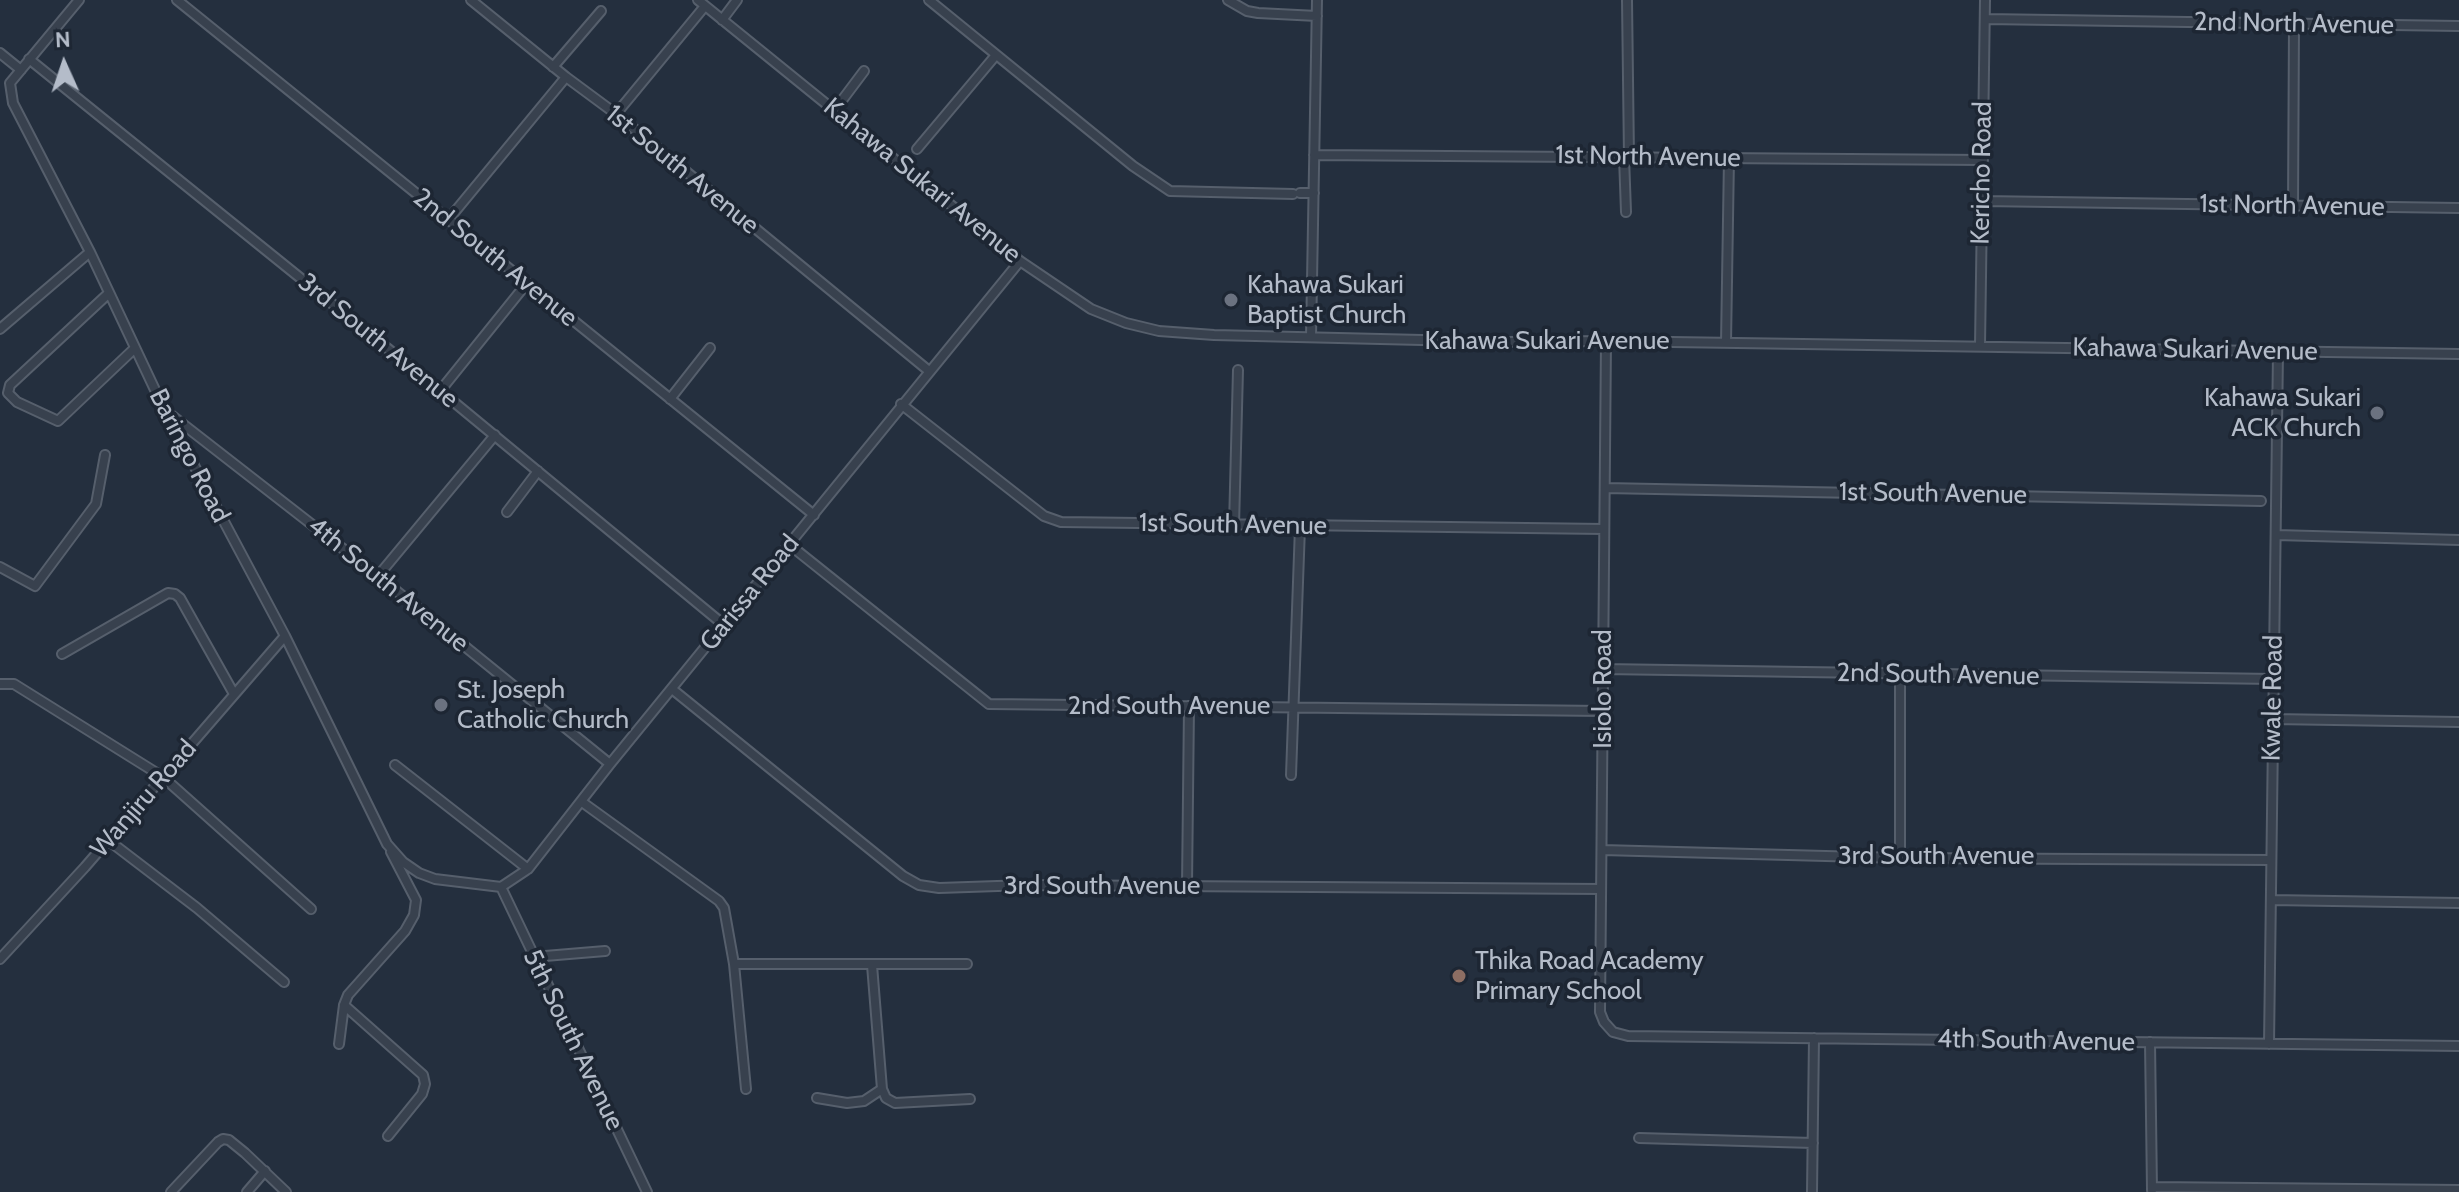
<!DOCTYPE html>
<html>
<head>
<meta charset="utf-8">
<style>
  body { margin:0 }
  #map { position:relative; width:2459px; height:1192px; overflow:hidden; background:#242f3e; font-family:Cabin,sans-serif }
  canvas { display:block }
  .north { position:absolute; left:24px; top:24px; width:80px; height:80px; -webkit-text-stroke:6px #1d2633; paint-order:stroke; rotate:357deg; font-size:22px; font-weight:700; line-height:32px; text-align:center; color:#b4bcc9 }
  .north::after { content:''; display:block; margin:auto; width:28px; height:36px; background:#b4bcc9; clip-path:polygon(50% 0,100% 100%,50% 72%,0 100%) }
</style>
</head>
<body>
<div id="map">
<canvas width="2459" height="1192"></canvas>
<div class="north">N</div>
</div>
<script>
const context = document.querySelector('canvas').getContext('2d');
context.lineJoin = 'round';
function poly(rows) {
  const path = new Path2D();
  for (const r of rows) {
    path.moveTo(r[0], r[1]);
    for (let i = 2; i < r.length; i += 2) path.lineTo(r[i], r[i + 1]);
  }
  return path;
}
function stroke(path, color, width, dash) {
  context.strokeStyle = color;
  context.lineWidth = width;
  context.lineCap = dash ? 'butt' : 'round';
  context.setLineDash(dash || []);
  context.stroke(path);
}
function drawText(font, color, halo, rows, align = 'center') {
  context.font = font + ' Cabin,sans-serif';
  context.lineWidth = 7;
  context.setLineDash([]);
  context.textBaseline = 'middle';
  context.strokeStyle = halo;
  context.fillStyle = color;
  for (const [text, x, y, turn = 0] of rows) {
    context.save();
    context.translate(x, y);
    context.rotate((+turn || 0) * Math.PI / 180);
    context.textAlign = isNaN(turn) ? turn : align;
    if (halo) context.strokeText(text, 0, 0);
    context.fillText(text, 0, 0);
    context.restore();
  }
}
const street = poly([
  [79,0,10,83,13,103,90,252,164,409,285,636,387,844,403,862,419,873,435,879,501,887,528,869,610,764,1020,261],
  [177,0,814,515],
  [471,0,566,77,616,114,929,371],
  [698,0,1020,261,1091,309,1126,323,1159,331,1214,335,1505,342,1606,341,2459,354],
  [929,0,1133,166,1170,191,1293,194],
  [1228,0,1247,11,1258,13,1317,16],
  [1627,0,1629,157],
  [1985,19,2459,26],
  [722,20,737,0],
  [0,53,21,70],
  [29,59,449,398,724,625],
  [553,67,601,11],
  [834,111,864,71],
  [616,114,705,6],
  [917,149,996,55],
  [1314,155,1983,160],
  [1624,157,1626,212],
  [1300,193,1314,193],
  [1982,201,2459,208],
  [2293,206,2294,24],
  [448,220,566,77],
  [109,293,10,385,8,393,17,402,58,421,135,348],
  [0,329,90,252],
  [1311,337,1317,0],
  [1606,341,1600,1012,1604,1022,1613,1032,1628,1036,2459,1046],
  [1726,343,1729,158],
  [1980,346,1985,0],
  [440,391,527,283],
  [670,399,710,348],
  [901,404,1044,516,1061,522,1604,529],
  [166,411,378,576,610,764],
  [1605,488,2261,501],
  [507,512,538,471],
  [1234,526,1238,370],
  [2276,535,2459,540],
  [790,545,989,704,1603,711],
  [0,567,35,586,96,504,105,455],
  [378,576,495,435],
  [62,654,168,593,175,594,180,598,234,694],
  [1603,669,2274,679],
  [0,684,14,684,163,777,311,909],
  [672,689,903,876,919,885,939,888,1027,885,1601,889],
  [2273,719,2459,722],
  [395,765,528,869],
  [1291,775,1300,527],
  [582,802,719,901,724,908,734,964,746,1089],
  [108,840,197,908,284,982],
  [1602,850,1900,858,2271,860],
  [1900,858,1900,675],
  [1187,886,1189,706],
  [501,887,647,1192],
  [2271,900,2459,903],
  [533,957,605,951],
  [0,959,85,867,285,636],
  [734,964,967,964],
  [872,965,882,1089,886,1098,895,1103,970,1099],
  [344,1005,423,1075,425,1084,422,1094,388,1136],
  [2150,1042,2152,1190],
  [339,1044,344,1005,348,995,405,931,414,915,416,900,391,852],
  [2269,1044,2278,352],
  [817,1098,847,1103,864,1101,882,1089],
  [1639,1138,1813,1143],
  [2152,1187,2459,1190],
  [171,1192,218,1142,223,1139,229,1140,245,1153,286,1192],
  [247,1192,265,1171],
  [1812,1192,1814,1038]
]);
const markers = [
  [1231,300,8,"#6b7280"],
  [2377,413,8,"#6b7280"],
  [441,705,8,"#6b7280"],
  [1459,976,8,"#8d6e63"]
];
const streetNames = [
  ["2nd North Avenue",2294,24,1],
  ["1st North Avenue",1648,157,1],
  ["1st South Avenue",682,170,39],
  ["Kericho Road",1982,173,-89],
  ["Kahawa Sukari Avenue",922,181,39],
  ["1st North Avenue",2292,206,1],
  ["2nd South Avenue",495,258,39],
  ["3rd South Avenue",378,341,39],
  ["Kahawa Sukari Avenue",1547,341],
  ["Kahawa Sukari Avenue",2195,350,1],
  ["Baringo Road",189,456,63],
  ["1st South Avenue",1933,494,1],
  ["1st South Avenue",1233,525,1],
  ["4th South Avenue",388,585,39],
  ["Garissa Road",750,593,-51],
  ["2nd South Avenue",1938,675,1],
  ["Isiolo Road",1603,689,-90],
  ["Kwale Road",2273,698,-89],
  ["2nd South Avenue",1169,706],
  ["Wanjiru Road",144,799,-49],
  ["3rd South Avenue",1936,856],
  ["3rd South Avenue",1102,886],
  ["5th South Avenue",573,1040,64],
  ["4th South Avenue",2036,1041,1]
];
const poiNames = [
  ["Kahawa Sukari",1247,285],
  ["Baptist Church",1247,315],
  ["Kahawa Sukari",2361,398,"right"],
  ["ACK Church",2361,428,"right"],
  ["St. Joseph",457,690],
  ["Catholic Church",457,720],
  ["Thika Road Academy",1475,961],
  ["Primary School",1475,991]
];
stroke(street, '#565f6c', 12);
stroke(street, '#38414e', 8);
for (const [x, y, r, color] of markers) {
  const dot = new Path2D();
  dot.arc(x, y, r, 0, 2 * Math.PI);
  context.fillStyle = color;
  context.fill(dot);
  stroke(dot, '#1d2633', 3);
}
drawText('26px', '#b4bcc9', '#1d2633', streetNames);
drawText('26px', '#b4bcc9', '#1d2633', poiNames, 'left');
</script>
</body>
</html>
